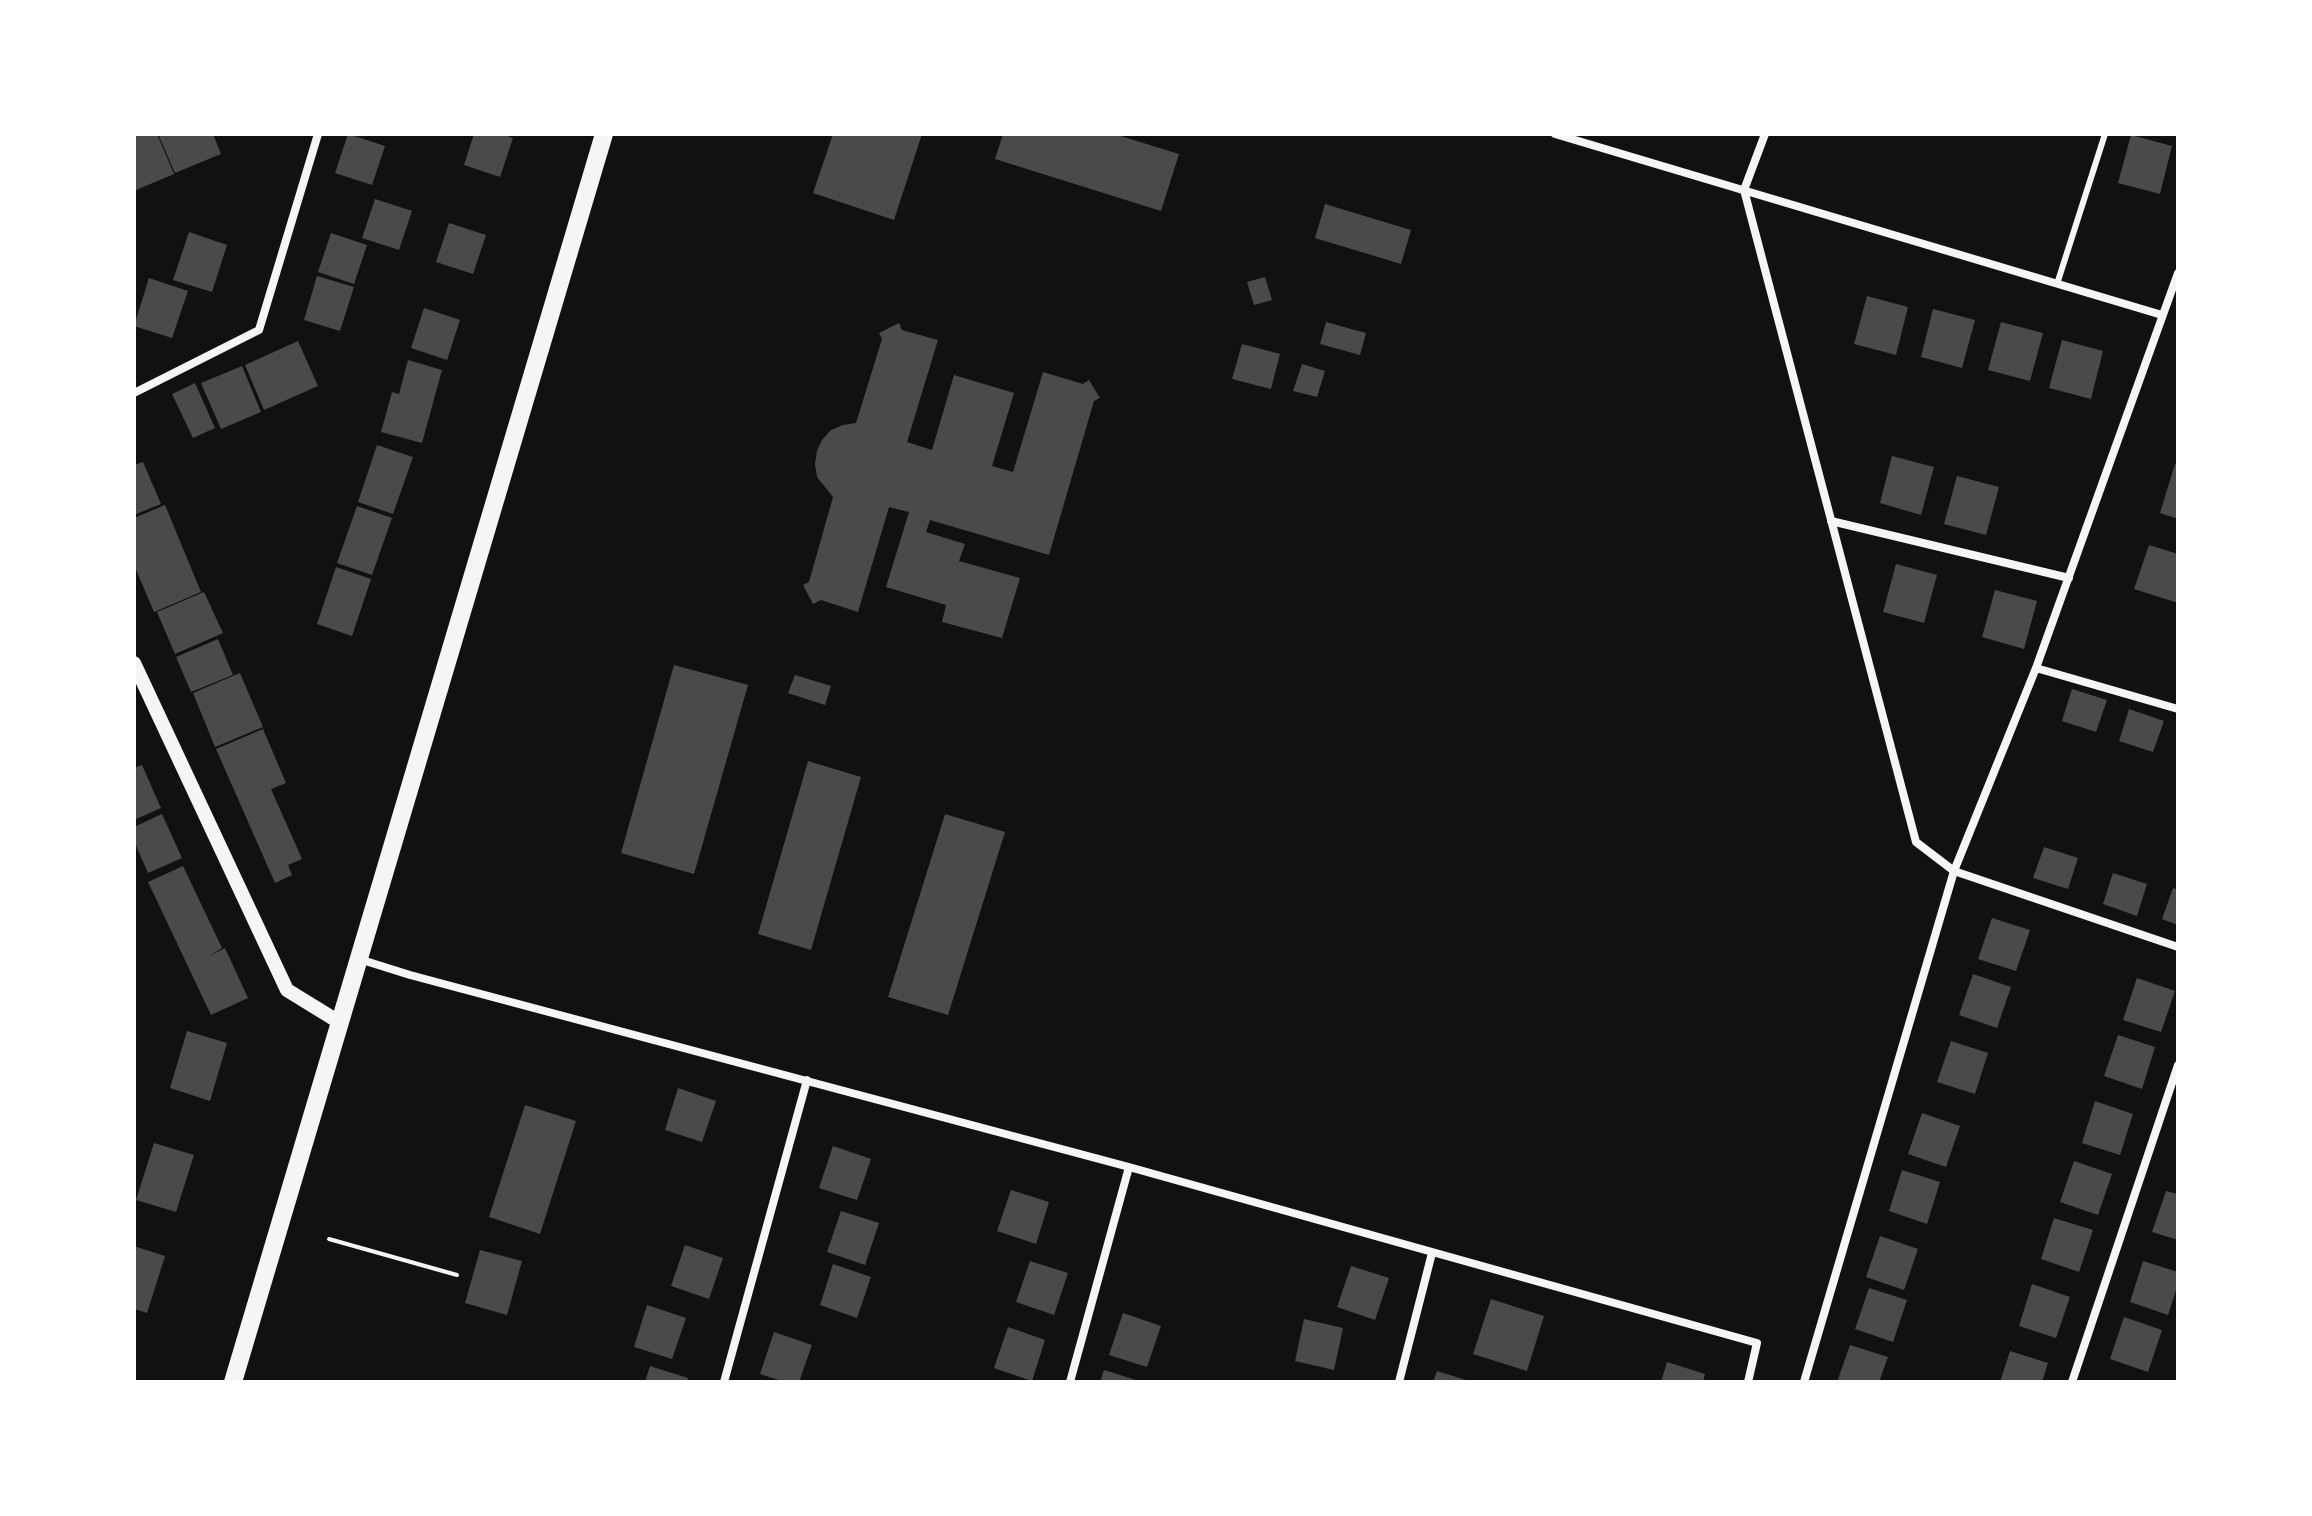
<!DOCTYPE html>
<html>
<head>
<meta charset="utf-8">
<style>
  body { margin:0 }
  #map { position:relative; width:2312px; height:1516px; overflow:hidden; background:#111; font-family:Cabin,sans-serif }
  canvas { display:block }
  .frame { position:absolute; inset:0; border:136px solid #fff; pointer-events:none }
</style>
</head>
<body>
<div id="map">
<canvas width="2312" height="1516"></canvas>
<div class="frame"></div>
</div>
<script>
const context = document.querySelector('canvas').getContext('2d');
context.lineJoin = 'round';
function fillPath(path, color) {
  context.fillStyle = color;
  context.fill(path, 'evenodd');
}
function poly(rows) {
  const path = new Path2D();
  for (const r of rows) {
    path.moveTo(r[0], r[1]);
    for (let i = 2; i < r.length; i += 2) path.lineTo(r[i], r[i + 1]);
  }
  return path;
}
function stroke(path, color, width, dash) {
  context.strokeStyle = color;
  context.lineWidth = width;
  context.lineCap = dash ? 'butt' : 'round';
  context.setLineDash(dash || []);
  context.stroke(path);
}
const building = poly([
  [139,134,157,134,174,174,134,191,134,136],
  [158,134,213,134,221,154,175,173],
  [348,134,385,146,372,185,335,173],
  [474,134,502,134,513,138,500,177,464,165],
  [833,134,922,134,894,220,813,193],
  [1003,134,1114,134,1179,154,1161,211,995,159],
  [2131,135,2172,146,2160,194,2118,183],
  [375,199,412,211,399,250,362,238],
  [1325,204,1411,230,1401,264,1315,238],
  [449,223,486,235,473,274,436,262],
  [189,232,227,245,212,292,173,280],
  [331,233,367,245,354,284,318,272],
  [317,276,354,287,340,331,304,320],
  [1265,277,1272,300,1254,305,1247,282],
  [149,278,188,291,172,338,134,326],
  [1867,296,1908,307,1896,355,1854,344],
  [424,308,460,320,447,360,411,348],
  [1933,309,1975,320,1962,368,1921,357],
  [1326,322,1366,333,1360,355,1320,344],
  [2001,322,2043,333,2030,381,1988,370],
  [899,323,902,330,938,340,907,442,932,450,954,375,1014,393,992,466,1013,472,1043,372,1083,384,1089,380,1100,398,1094,401,1049,555,930,520,926,532,965,544,959,561,1020,578,1002,638,942,622,946,605,886,587,909,512,889,507,858,612,821,600,813,604,803,585,809,582,833,497,817,477,815,464,817,451,822,440,831,430,843,425,856,423,882,339,879,333],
  [2062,340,2103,351,2091,399,2049,388],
  [298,341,318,386,264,410,245,365],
  [1242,344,1280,354,1271,389,1232,379],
  [408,360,442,370,422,443,381,432,392,392,399,394],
  [1302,364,1325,371,1317,397,1293,391],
  [242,366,261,412,221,429,201,383],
  [195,383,215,428,193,438,172,394],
  [377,445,413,457,393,514,358,502],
  [1892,456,1934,467,1921,515,1880,503],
  [143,462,161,504,134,515,134,465],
  [2175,464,2178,465,2178,519,2160,513],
  [1957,476,1999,487,1986,535,1944,524],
  [165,505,201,592,154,612,134,565,134,518],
  [357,506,392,518,372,575,337,563],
  [2149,545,2178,554,2178,603,2134,589],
  [1896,564,1937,575,1924,623,1883,612],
  [336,567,371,579,352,636,317,624],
  [1995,590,2037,601,2024,649,1982,637],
  [204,592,223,633,175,654,157,612],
  [218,639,233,675,191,692,176,657],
  [674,665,748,685,694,874,621,853],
  [240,673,263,727,215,747,193,693],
  [795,675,831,686,825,705,788,693],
  [2072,689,2107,700,2096,732,2062,721],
  [2129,709,2164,721,2153,752,2119,741],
  [263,729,286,783,271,789,302,859,288,865,292,875,275,883,216,749],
  [808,761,861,777,811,950,758,934],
  [142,765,161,808,134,820,134,768],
  [162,814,182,858,148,873,134,841,134,827],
  [945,814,1005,832,948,1015,888,997],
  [2044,847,2078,858,2068,889,2033,878],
  [183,866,222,948,209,956,225,948,248,998,211,1015,148,882],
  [2113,873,2147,884,2137,916,2103,904],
  [2173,888,2178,890,2178,925,2162,919],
  [1992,918,2030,930,2016,971,1978,959],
  [1973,974,2011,987,1997,1028,1959,1015],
  [2137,978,2175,991,2161,1032,2123,1020],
  [187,1031,227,1043,210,1101,170,1088],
  [2118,1035,2155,1047,2142,1089,2104,1076],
  [1951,1041,1988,1053,1975,1094,1937,1082],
  [678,1088,716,1101,702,1142,665,1130],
  [2095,1101,2133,1114,2120,1155,2082,1143],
  [525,1105,576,1121,540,1234,489,1217],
  [1922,1113,1960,1126,1946,1167,1908,1154],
  [154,1143,194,1155,176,1212,136,1200],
  [833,1146,871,1159,857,1200,819,1188],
  [2074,1161,2112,1174,2098,1215,2060,1202],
  [1902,1170,1940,1182,1927,1224,1889,1211],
  [1011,1190,1049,1202,1036,1244,997,1231],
  [2166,1191,2178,1194,2178,1240,2152,1232],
  [841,1211,879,1223,865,1265,827,1252],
  [2054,1218,2093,1230,2079,1272,2041,1259],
  [1880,1236,1918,1249,1904,1290,1866,1277],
  [685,1245,723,1258,709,1299,671,1286],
  [134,1246,165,1256,147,1313,134,1309],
  [480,1250,522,1261,507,1315,465,1303],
  [1030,1261,1068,1273,1054,1315,1016,1302],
  [2143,1261,2178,1272,2178,1284,2168,1315,2130,1302],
  [833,1264,871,1277,857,1318,820,1305],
  [1351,1266,1389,1278,1375,1320,1337,1307],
  [2032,1284,2070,1297,2056,1338,2019,1326],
  [1869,1288,1907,1300,1893,1342,1855,1329],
  [1491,1299,1544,1316,1527,1371,1473,1354],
  [647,1305,686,1318,672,1359,634,1347],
  [1123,1313,1161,1326,1147,1367,1109,1355],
  [2124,1317,2162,1330,2148,1372,2110,1359],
  [1304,1319,1343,1328,1334,1370,1295,1361],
  [1008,1327,1045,1340,1032,1381,994,1368],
  [774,1332,812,1345,799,1382,785,1382,760,1374],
  [1850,1345,1888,1357,1879,1382,1837,1382],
  [2010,1351,2048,1363,2042,1382,2000,1382],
  [1667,1362,1705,1374,1703,1382,1661,1382],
  [650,1366,688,1378,687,1382,645,1382],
  [1104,1370,1139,1381,1139,1382,1100,1382],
  [1437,1371,1469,1381,1469,1382,1433,1382]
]);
const path = poly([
  [329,1239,457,1275]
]);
const service = poly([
  [2057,284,2105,134]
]);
const minor = poly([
  [1555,134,2162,315],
  [1765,134,1744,190,1916,842,1954,871,2178,947],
  [134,393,259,330,318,134],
  [1831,521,2069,578],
  [2036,668,2178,709],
  [359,959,410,975,1129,1167,1757,1343,1748,1382],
  [724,1382,807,1080],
  [1070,1382,1129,1167],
  [1399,1382,1432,1253],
  [1804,1382,1954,871,2036,668,2178,273],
  [2072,1382,2178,1065]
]);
const tertiary = poly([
  [134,663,287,990,339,1022]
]);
const primary = poly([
  [233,1382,604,134]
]);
fillPath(building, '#4a4a4a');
stroke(path, '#f5f5f5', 4);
stroke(service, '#f5f5f5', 6);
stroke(minor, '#f5f5f5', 8);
stroke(tertiary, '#f5f5f5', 14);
stroke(primary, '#f5f5f5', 18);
</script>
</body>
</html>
